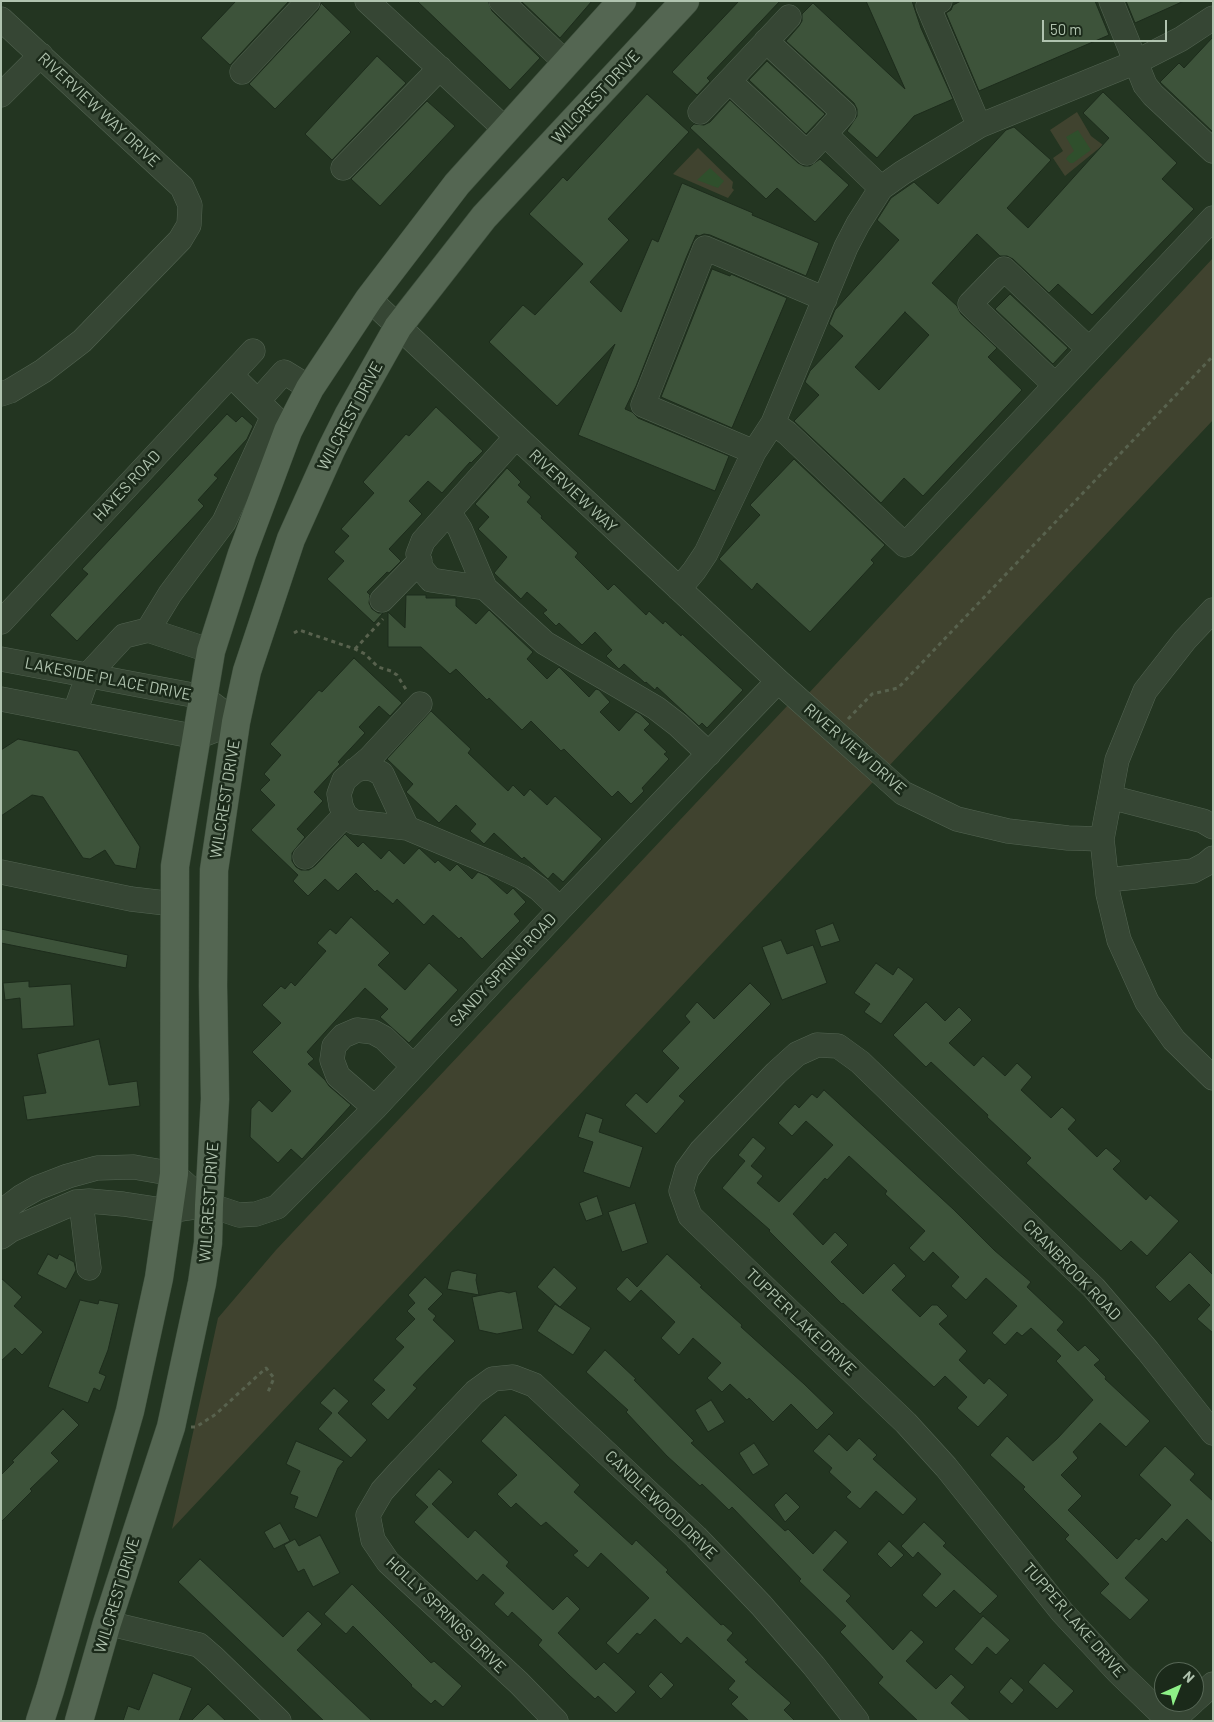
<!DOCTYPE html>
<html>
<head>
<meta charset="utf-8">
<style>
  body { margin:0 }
  #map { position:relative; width:1214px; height:1722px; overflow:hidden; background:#233521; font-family:Barlow,sans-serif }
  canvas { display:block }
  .frame { position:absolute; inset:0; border:2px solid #b0c3af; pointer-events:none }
  .north { position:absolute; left:1154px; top:1662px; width:50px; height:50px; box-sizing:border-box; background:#1b2a1a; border:1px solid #576756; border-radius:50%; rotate:44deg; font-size:14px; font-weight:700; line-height:20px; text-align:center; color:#b0c3af }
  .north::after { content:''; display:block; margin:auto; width:18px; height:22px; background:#8df087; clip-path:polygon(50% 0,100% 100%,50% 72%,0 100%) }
  .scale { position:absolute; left:1042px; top:20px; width:125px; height:22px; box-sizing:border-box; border:2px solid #b0c3af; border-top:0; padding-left:6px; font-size:15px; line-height:18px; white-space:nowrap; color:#b0c3af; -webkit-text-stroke:4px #1b2a1a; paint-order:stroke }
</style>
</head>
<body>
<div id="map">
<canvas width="1214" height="1722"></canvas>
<div class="frame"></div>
<div class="north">N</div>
<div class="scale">50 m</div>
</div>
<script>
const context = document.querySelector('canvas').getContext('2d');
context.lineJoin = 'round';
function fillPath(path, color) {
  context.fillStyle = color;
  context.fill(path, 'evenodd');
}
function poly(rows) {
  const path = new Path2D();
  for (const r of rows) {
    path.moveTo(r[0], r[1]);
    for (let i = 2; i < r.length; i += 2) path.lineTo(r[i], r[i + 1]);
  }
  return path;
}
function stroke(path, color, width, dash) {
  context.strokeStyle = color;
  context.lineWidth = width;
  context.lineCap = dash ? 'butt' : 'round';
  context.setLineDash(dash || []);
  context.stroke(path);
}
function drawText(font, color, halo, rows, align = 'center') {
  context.font = font + ' Barlow,sans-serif';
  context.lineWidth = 5;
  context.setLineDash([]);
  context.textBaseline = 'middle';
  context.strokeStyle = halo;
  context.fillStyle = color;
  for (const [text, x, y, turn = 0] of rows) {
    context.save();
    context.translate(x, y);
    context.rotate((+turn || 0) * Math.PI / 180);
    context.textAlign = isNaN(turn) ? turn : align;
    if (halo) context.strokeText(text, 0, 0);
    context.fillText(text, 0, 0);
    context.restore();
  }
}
const green = poly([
  [1077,112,1091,136,1103,145,1065,176,1053,158,1063,151,1050,130],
  [698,148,733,182,732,188,734,190,728,198,673,174],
  [1213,258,1213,420,888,767,808,694],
  [788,705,873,782,172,1529,218,1318,276,1250]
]);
const water = poly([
  [1078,130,1091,150,1073,163,1070,163,1066,159,1068,156,1074,151,1066,137],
  [710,168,724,181,718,188,697,180]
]);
const building = poly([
  [236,1,289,1,230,65,201,38,236,1],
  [417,1,488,1,492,11,540,58,510,90,417,1],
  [521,1,592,1,560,38,521,1],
  [739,1,780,1,707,78,710,81,697,95,672,72,739,1],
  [866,1,912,1,921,28,953,99,914,116,877,158,847,131,857,116,857,109,854,103,786,41,799,26,802,21,802,14,813,3,905,89,866,1],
  [961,1,1095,1,1109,35,979,91,946,13,951,10,953,5,961,1],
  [1126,1,1184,1,1135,23,1126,1],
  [321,3,351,32,275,109,249,84,318,10,321,3],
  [1213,37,1213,132,1160,82,1179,63,1184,68,1213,37],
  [377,56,406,83,332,160,305,134,377,56],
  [767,61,825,114,806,134,749,80,767,61],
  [1103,92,1177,163,1162,179,1194,209,1092,315,1058,284,1049,293,1013,259,1007,256,1000,256,977,234,932,283,957,306,961,314,997,348,988,357,1022,390,923,496,904,478,881,503,794,421,819,395,805,382,810,371,843,336,829,324,835,310,899,240,877,220,891,198,914,182,938,204,1006,130,1014,127,1051,160,1007,208,1028,228,1109,138,1083,113,1103,92],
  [905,312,929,335,879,390,855,367,905,312],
  [647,94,689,132,608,219,629,240,590,282,621,312,652,239,658,242,682,183,753,213,752,215,819,243,806,276,710,235,704,234,699,236,696,235,686,258,636,386,625,409,632,412,638,418,729,456,715,491,578,435,615,344,557,406,489,342,523,305,535,315,583,264,529,214,563,177,567,181,647,94],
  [730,100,798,163,804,166,810,166,820,159,849,185,815,222,777,188,766,199,690,128,694,124,704,125,710,122,730,100],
  [427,101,455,126,380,206,351,179,427,101],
  [712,269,730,276,731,274,787,298,732,428,661,397,712,269],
  [1010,294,1068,348,1053,364,995,309,1010,294],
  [436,407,483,451,471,463,470,462,442,493,428,481,409,501,422,514,389,549,401,561,389,573,387,572,367,592,370,595,369,603,372,609,378,613,383,613,374,623,327,579,344,561,334,552,349,536,341,529,374,493,363,482,406,434,409,436,436,407],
  [227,414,236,422,242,416,253,426,247,439,214,475,218,478,198,500,204,506,77,641,50,615,88,574,82,569,227,414],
  [794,459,885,545,871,560,874,563,810,632,757,583,752,590,719,559,760,515,750,505,794,459],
  [507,468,521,482,518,485,531,497,527,502,542,516,541,518,578,553,575,557,608,590,614,584,646,615,649,611,663,624,665,621,681,636,682,634,743,690,707,728,702,723,699,726,657,687,655,690,646,682,645,683,624,664,619,669,606,656,612,650,595,632,582,645,559,623,556,626,543,613,547,610,527,592,521,599,494,573,507,557,478,529,489,517,475,504,507,468],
  [406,595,426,595,426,598,456,598,456,606,476,624,489,610,533,652,527,659,547,679,559,667,589,697,596,689,599,690,610,702,600,712,619,731,636,712,640,714,650,724,644,730,667,752,664,754,669,759,642,788,644,791,631,804,618,791,612,797,564,749,561,751,531,721,522,730,489,698,487,700,456,669,450,674,421,647,388,647,388,612,405,628,406,595],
  [354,658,402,703,390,716,379,706,359,727,365,733,338,762,340,764,314,792,323,801,297,829,305,837,292,853,292,861,296,867,301,870,309,870,315,866,345,834,358,847,363,842,381,859,389,850,404,864,419,848,435,863,438,860,450,871,457,864,472,879,478,872,487,876,507,894,513,888,526,902,514,914,520,921,482,959,461,937,459,939,433,915,424,925,397,899,393,904,377,890,375,892,356,873,338,891,325,879,308,896,293,881,298,875,251,830,275,805,260,790,270,780,264,774,281,755,270,744,319,690,322,692,354,658],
  [431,711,471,749,468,753,508,791,513,785,524,796,530,789,547,805,555,796,602,839,563,882,553,873,548,879,524,857,522,859,494,833,484,844,470,831,476,824,456,805,439,823,406,792,413,784,387,759,431,711],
  [18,739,78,751,140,847,136,869,115,865,105,850,90,859,83,858,43,797,32,795,1,816,1,750,18,739],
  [351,917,390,953,378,965,405,990,429,963,458,990,409,1043,380,1017,388,1009,365,988,307,1052,314,1059,308,1064,325,1080,329,1086,351,1105,302,1159,291,1149,278,1163,250,1137,251,1109,259,1100,272,1112,291,1091,252,1052,281,1023,262,1005,281,986,285,989,291,982,295,986,326,951,317,943,330,929,336,934,351,917],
  [833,923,840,941,821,947,815,930,833,923],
  [1,929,128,955,126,968,1,943,1,929],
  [781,940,787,954,813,945,827,983,782,1000,762,947,781,940],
  [876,963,893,975,898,967,914,979,881,1024,864,1012,870,1004,854,993,876,963],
  [29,981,29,987,71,984,74,1026,22,1029,20,998,5,1000,3,983,29,981],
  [750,983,771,1004,679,1096,685,1101,656,1134,625,1105,636,1093,647,1103,679,1068,662,1051,690,1022,685,1016,697,1002,714,1019,750,983],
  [926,1002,945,1021,959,1007,972,1020,949,1043,974,1066,983,1056,1005,1076,1017,1063,1032,1077,1021,1090,1051,1118,1062,1107,1076,1120,1068,1129,1097,1157,1106,1148,1121,1161,1113,1169,1146,1200,1150,1195,1179,1221,1147,1256,1131,1241,1121,1251,1026,1163,1031,1158,987,1117,988,1115,931,1062,926,1067,893,1035,926,1002],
  [99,1039,109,1085,137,1081,140,1106,27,1120,23,1096,46,1093,37,1054,99,1039],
  [824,1090,953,1209,994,1250,1031,1282,1027,1287,1064,1322,1057,1330,1078,1351,1085,1345,1100,1360,1094,1365,1106,1377,1105,1379,1150,1421,1126,1447,1100,1423,1073,1452,1078,1458,1061,1475,1082,1496,1068,1510,1117,1559,1136,1538,1139,1540,1171,1505,1139,1475,1165,1446,1195,1474,1190,1480,1213,1501,1213,1544,1187,1519,1166,1542,1162,1538,1125,1578,1149,1600,1130,1620,1100,1593,1109,1584,1065,1539,1069,1535,1023,1489,1025,1487,990,1455,1007,1436,1033,1461,1058,1438,1093,1400,1056,1361,1061,1356,1031,1328,1022,1336,1017,1332,1005,1345,992,1333,1017,1306,986,1278,966,1300,951,1286,959,1277,933,1252,924,1262,909,1248,925,1231,885,1194,887,1191,849,1156,827,1180,825,1178,793,1214,823,1245,835,1232,848,1245,831,1262,863,1294,894,1263,906,1276,892,1290,920,1317,932,1305,937,1305,948,1316,939,1324,967,1351,959,1360,984,1384,989,1378,1008,1395,978,1427,957,1408,967,1397,945,1376,934,1387,843,1303,842,1304,769,1231,770,1230,722,1188,745,1161,738,1155,753,1137,766,1148,751,1166,763,1176,757,1183,779,1202,833,1145,806,1121,792,1136,778,1123,795,1104,799,1108,812,1094,817,1098,824,1090],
  [586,1113,603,1119,599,1132,643,1147,630,1188,583,1172,593,1142,578,1137,586,1113],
  [597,1196,603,1215,586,1221,579,1203,597,1196],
  [635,1203,648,1243,622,1252,608,1212,635,1203],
  [1190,1252,1213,1275,1213,1333,1197,1319,1210,1305,1189,1284,1170,1302,1155,1287,1190,1252],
  [48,1254,57,1259,59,1254,74,1262,76,1270,66,1289,37,1274,48,1254],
  [667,1254,702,1286,700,1287,742,1325,741,1327,804,1384,834,1413,817,1430,791,1404,773,1422,749,1398,747,1400,730,1384,722,1392,707,1378,721,1363,693,1338,679,1355,661,1338,675,1322,641,1290,630,1302,616,1289,627,1277,637,1287,667,1254],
  [554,1267,577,1288,560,1307,537,1287,554,1267],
  [458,1270,477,1274,476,1280,479,1295,447,1289,451,1272,458,1270],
  [425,1277,443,1294,428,1309,436,1316,433,1320,455,1341,413,1385,417,1388,388,1420,371,1404,385,1390,373,1380,404,1347,395,1339,415,1319,407,1311,415,1303,408,1295,425,1277],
  [1,1278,22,1297,14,1306,43,1332,22,1355,15,1348,1,1361,1,1278],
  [501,1291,509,1293,516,1291,523,1329,497,1334,479,1330,472,1297,501,1291],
  [80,1300,98,1304,99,1300,119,1304,108,1350,99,1373,106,1376,100,1391,94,1388,88,1403,48,1387,80,1300],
  [555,1304,591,1328,573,1355,537,1331,555,1304],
  [605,1350,636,1379,634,1380,694,1441,691,1443,785,1531,788,1529,813,1554,835,1530,848,1542,823,1570,851,1596,846,1601,893,1650,911,1630,924,1642,906,1661,936,1689,951,1674,965,1687,951,1703,971,1721,918,1721,878,1683,883,1677,840,1632,846,1626,799,1581,801,1579,732,1507,729,1510,702,1484,700,1486,667,1456,626,1412,628,1410,586,1372,605,1350],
  [334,1388,349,1401,338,1413,367,1440,351,1458,318,1429,332,1413,320,1403,334,1388],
  [711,1400,725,1422,708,1432,695,1410,711,1400],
  [63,1409,79,1425,51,1453,59,1461,30,1489,32,1491,1,1522,1,1475,14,1462,12,1461,63,1409],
  [505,1415,580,1485,574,1492,632,1545,636,1540,668,1570,666,1572,721,1625,723,1624,733,1633,727,1640,748,1660,745,1662,791,1703,784,1710,795,1721,749,1721,731,1704,738,1697,728,1689,735,1681,687,1637,681,1644,655,1619,640,1635,637,1633,618,1654,606,1643,649,1598,601,1553,588,1568,573,1555,578,1551,546,1522,541,1526,516,1503,511,1508,497,1494,517,1475,481,1441,505,1415],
  [829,1434,847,1451,859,1438,877,1455,873,1459,917,1499,903,1515,876,1491,860,1509,846,1497,851,1492,829,1472,832,1468,813,1451,829,1434],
  [296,1441,344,1461,338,1468,317,1518,294,1508,298,1497,290,1494,300,1471,286,1464,296,1441],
  [754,1443,769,1465,753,1475,739,1453,754,1443],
  [439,1469,453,1482,432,1504,468,1538,475,1530,509,1562,506,1566,553,1610,567,1596,580,1609,558,1633,596,1670,604,1662,636,1692,616,1713,598,1696,595,1699,569,1675,538,1645,542,1640,512,1612,508,1617,494,1604,504,1593,483,1574,477,1581,414,1522,428,1507,415,1495,439,1469],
  [786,1493,800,1507,785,1522,774,1505,786,1493],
  [924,1522,946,1543,943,1546,998,1596,980,1614,954,1590,936,1608,922,1595,941,1574,918,1552,913,1558,901,1546,924,1522],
  [280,1523,290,1541,274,1549,264,1532,280,1523],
  [320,1535,340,1573,313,1587,304,1569,298,1572,284,1545,295,1539,299,1546,320,1535],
  [889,1541,904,1555,891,1568,877,1554,889,1541],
  [200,1559,283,1637,308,1611,322,1624,297,1650,372,1721,324,1721,178,1582,200,1559],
  [352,1584,431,1663,434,1661,462,1686,443,1707,435,1700,431,1704,411,1686,412,1685,353,1626,346,1634,324,1614,352,1584],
  [983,1616,1010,1640,996,1655,987,1647,972,1665,954,1649,983,1616],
  [1044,1663,1074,1691,1057,1709,1028,1682,1044,1663],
  [661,1672,674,1685,661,1699,648,1686,661,1672],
  [153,1673,192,1688,179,1721,123,1721,128,1706,139,1710,153,1673],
  [1011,1678,1024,1690,1012,1704,999,1692,1011,1678],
  [208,1704,226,1721,191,1721,208,1704]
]);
const path = poly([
  [294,633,299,630,355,649,365,654,378,667,391,671,397,675,407,691],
  [355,649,383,619],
  [848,719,872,694,898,688,1213,356],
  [191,1427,196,1427,216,1414,266,1368,274,1378,268,1392]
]);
const minor = poly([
  [367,1,505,129],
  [501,1,565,62],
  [940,1,928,6,979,126],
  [1111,1,1145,85,1153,95,1213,151],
  [1,19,182,187,190,205,189,225,180,240,82,341,43,371,10,391,1,394],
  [242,72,308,1],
  [729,81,807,153,825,134,844,113,766,41],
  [1,95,41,55],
  [700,112,789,17],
  [825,134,881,188],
  [343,168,440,68],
  [369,299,778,681,903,793,957,819,1008,831,1068,838,1102,839],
  [231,375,283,426],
  [1055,385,970,304,1004,269,1089,349],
  [258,401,284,372,310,388],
  [773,423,787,433,905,545,1213,218],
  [515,438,423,541,418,554,421,568,431,580,485,588,545,643,656,708,678,725,709,754],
  [754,452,643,405,705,248,825,299],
  [449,512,460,529,485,588],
  [679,589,694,571,706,553,754,452,773,423,846,247,858,224,881,188,902,173,979,126,1136,62,1181,39,1213,18],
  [382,600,420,561],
  [1213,610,1185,640,1145,691,1117,760,1102,839,1108,894,1119,940,1147,1002,1174,1040,1213,1078],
  [1,622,253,351],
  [148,630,170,594,224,522,273,416],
  [1,659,203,697,236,722],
  [1,699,197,737,236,722],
  [420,704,370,758,344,780,339,794,341,806,345,815,354,822,407,828,498,866,522,877,539,889,560,909],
  [75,712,88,675,124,636,148,630,211,651],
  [355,770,365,768,373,769,382,774,407,828],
  [1110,797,1203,821,1213,827],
  [305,857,345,815],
  [1,872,131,899,174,904],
  [1107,880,1193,871,1206,864,1213,858],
  [375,1108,338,1076,332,1060,334,1046,343,1036,357,1030,373,1032,384,1038,413,1066],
  [81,1202,89,1268],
  [209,1205,239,1215,256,1214,277,1207,375,1108,560,909,778,681],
  [1,1212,21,1197,37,1188,68,1176,97,1168,134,1167,174,1174,209,1205,169,1211,123,1204,89,1201,76,1202,11,1230,1,1237],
  [107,1623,199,1645,214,1658,279,1721],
  [1194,1701,1213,1684],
  [556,1721,519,1683,388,1562,373,1540,368,1515,382,1491,401,1470,475,1392,493,1379,513,1377,534,1385,696,1537,761,1605,814,1666,857,1721],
  [1169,1721,1118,1672,1062,1612,946,1467,906,1423,690,1216,681,1191,687,1170,701,1151,776,1073,797,1054,817,1045,838,1046,860,1062,1094,1288,1148,1351,1213,1433],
  [1172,1721,1193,1702]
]);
const major = poly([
  [40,1721,50,1690,130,1411,159,1278,174,1174,175,866,211,651,242,554,288,431,310,388,369,299,457,184,622,1],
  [79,1721,107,1623,171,1427,202,1283,208,1243,209,1205,215,1099,213,986,214,870,236,722,247,671,291,539,331,450,349,414,398,327,484,217,685,1]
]);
const streetNames = [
  ["WILCREST DRIVE",596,97,-47],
  ["RIVERVIEW WAY DRIVE",99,110,43],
  ["WILCREST DRIVE",350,416,-62],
  ["HAYES ROAD",127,486,-47],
  ["RIVERVIEW WAY",573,491,43],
  ["LAKESIDE PLACE DRIVE",108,679,11],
  ["RIVER VIEW DRIVE",855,749,41],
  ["WILCREST DRIVE",225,799,-81],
  ["SANDY SPRING ROAD",503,970,-47],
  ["WILCREST DRIVE",209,1202,-86],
  ["CRANBROOK ROAD",1072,1270,46],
  ["TUPPER LAKE DRIVE",801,1322,44],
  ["CANDLEWOOD DRIVE",661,1505,44],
  ["WILCREST DRIVE",117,1595,-73],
  ["HOLLY SPRINGS DRIVE",446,1615,44],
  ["TUPPER LAKE DRIVE",1074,1620,49]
];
fillPath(green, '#40432f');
fillPath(water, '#2f4f2c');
fillPath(building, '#3d533a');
stroke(building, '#1d2c1c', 1);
stroke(minor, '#536452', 25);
stroke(major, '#3f503e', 29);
stroke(path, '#58624e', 3, [4, 4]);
stroke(minor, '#364634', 24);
stroke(major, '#546652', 28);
drawText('16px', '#b0c3af', '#1b2a1a', streetNames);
</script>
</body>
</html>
